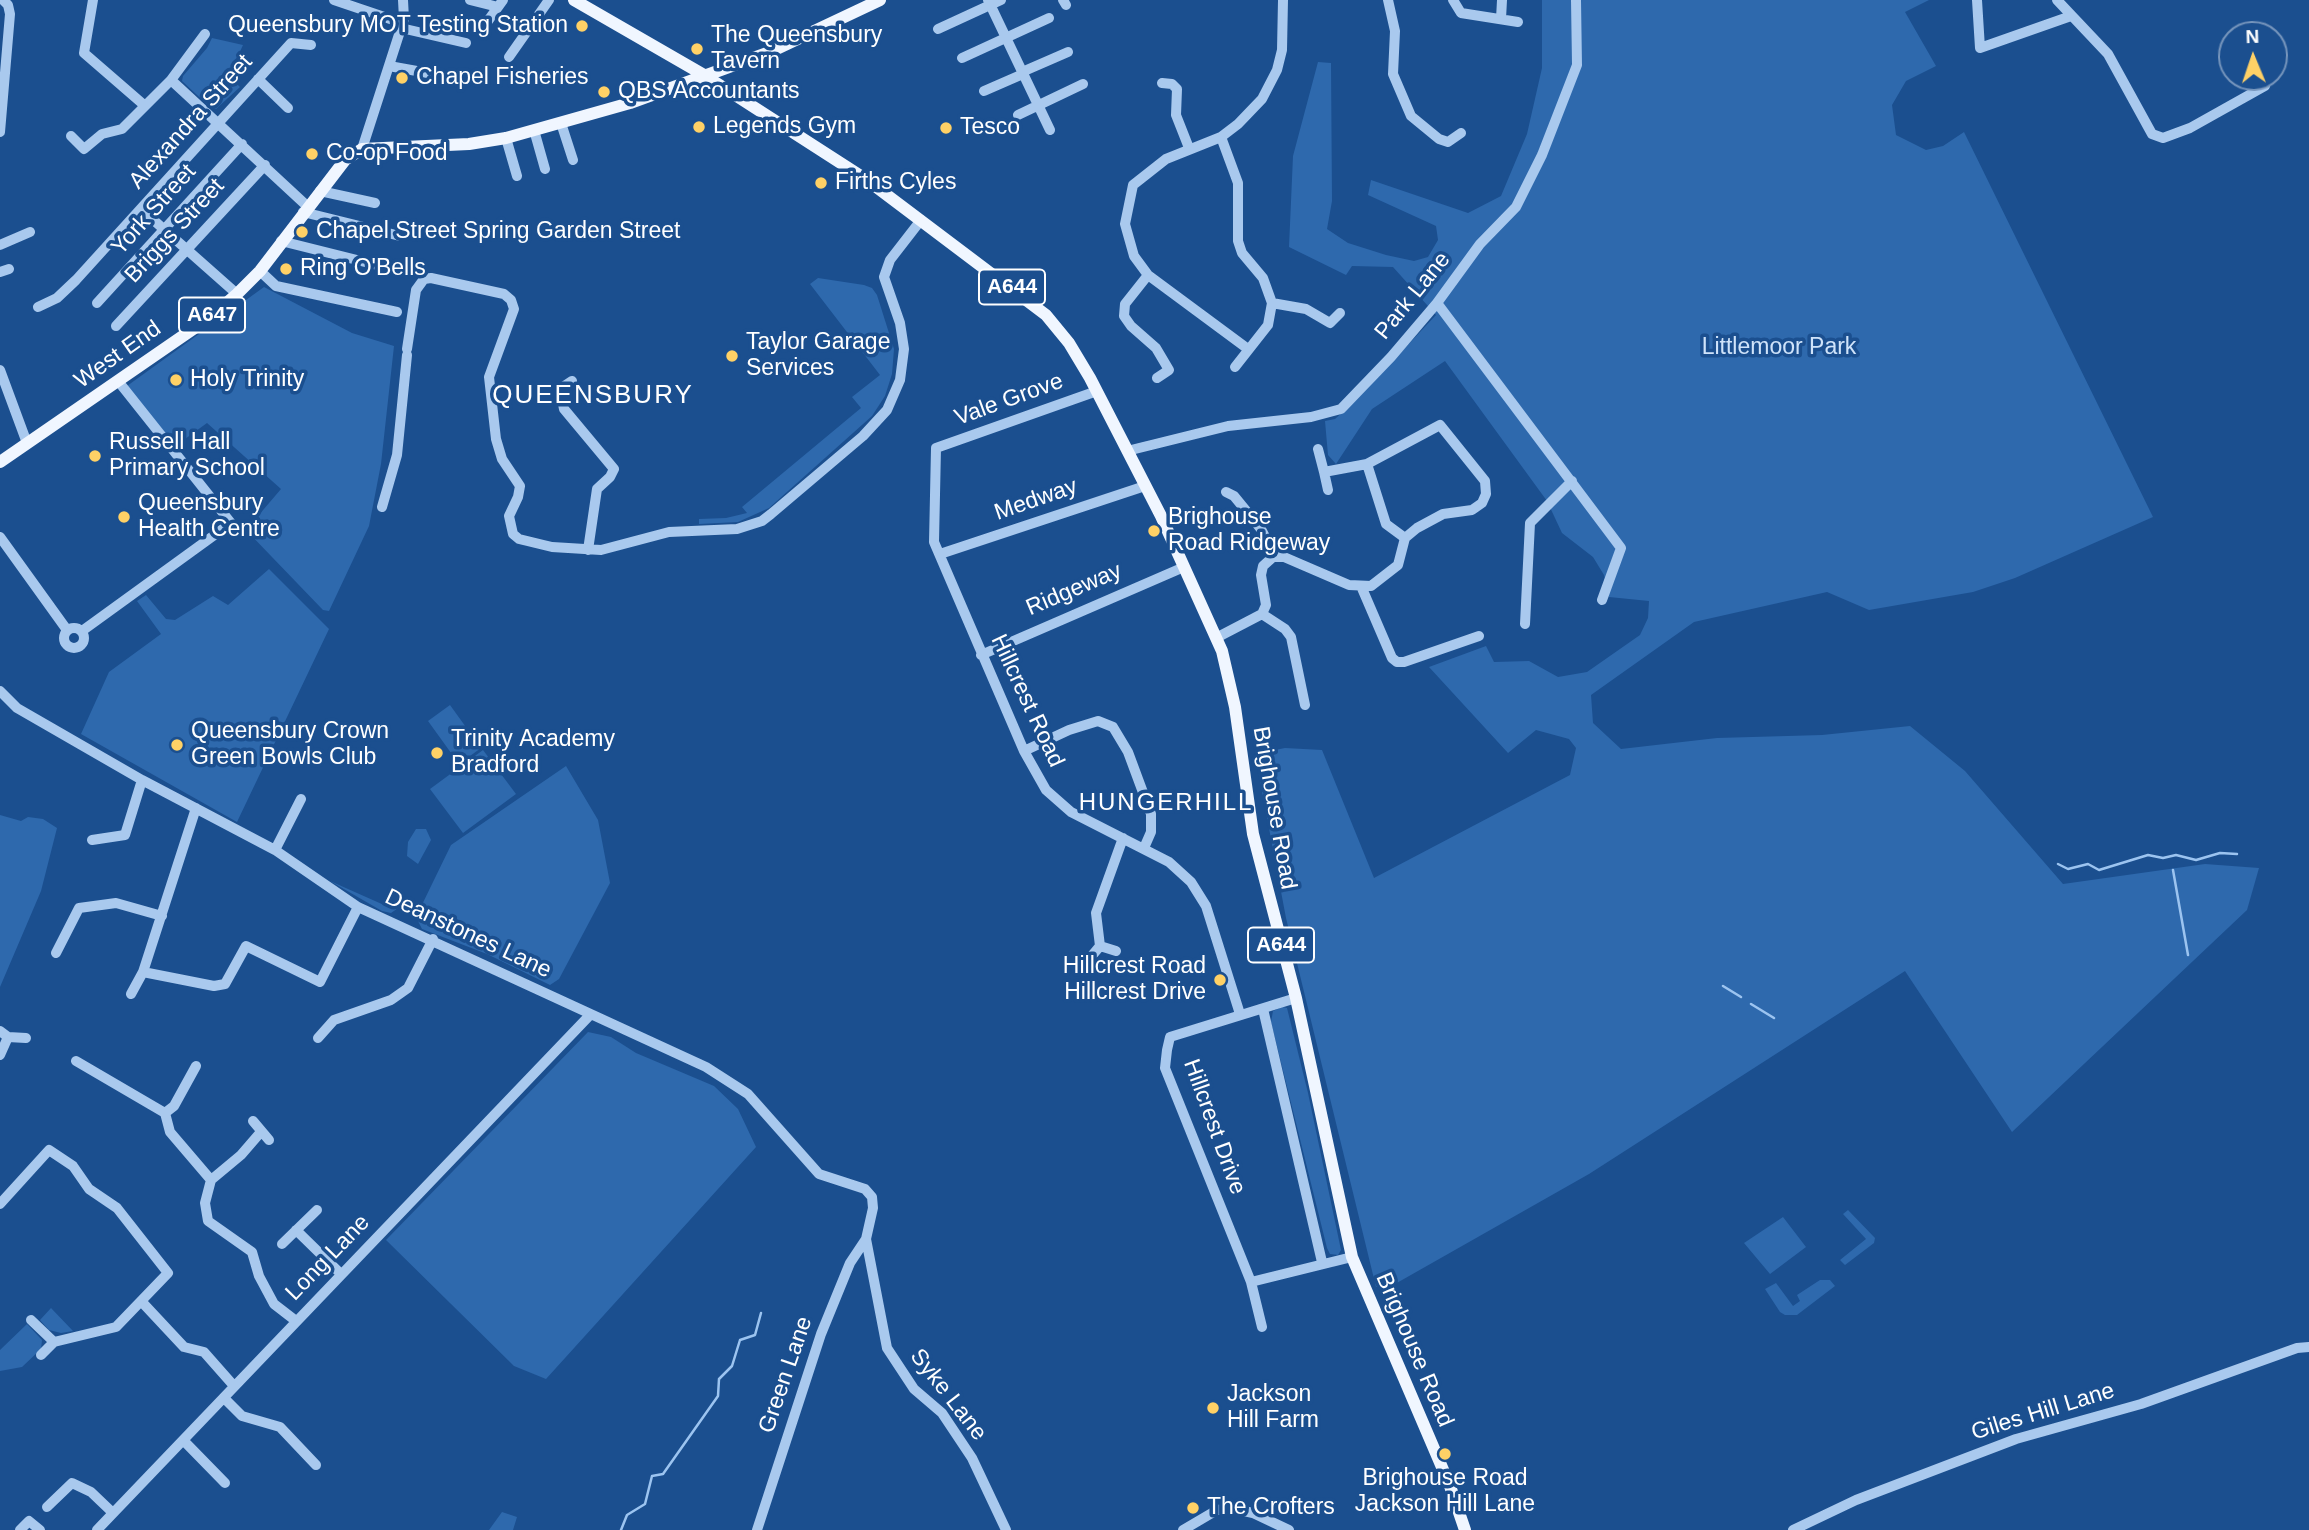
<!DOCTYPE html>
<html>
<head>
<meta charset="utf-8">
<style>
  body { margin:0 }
  #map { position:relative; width:2309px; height:1530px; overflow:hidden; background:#1b4f8f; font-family:Helvetica,sans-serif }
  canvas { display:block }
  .north { position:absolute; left:2218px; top:21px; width:70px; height:70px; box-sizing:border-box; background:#1b4f8f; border:2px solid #7695bc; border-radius:50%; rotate:358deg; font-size:19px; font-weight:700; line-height:28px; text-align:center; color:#fff }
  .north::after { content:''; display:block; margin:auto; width:24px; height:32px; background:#ffd166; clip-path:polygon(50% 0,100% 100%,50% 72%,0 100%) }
</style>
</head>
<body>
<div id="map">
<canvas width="2309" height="1530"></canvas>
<div class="north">N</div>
</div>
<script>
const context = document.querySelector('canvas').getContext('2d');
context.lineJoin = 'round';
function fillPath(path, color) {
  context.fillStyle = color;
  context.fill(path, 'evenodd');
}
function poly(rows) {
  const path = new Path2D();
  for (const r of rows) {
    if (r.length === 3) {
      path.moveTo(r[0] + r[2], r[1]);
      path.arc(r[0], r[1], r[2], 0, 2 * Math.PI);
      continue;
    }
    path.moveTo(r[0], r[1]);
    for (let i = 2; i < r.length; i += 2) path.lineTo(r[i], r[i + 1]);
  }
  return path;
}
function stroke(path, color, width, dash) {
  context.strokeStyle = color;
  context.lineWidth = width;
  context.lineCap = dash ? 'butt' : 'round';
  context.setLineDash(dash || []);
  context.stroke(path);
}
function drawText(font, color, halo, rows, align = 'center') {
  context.font = font + ' Helvetica,sans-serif';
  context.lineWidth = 7;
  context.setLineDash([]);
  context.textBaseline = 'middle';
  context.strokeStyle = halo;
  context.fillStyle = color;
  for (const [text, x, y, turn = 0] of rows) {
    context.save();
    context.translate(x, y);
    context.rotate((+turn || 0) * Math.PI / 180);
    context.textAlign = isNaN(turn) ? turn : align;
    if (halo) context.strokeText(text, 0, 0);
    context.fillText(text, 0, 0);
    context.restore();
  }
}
const green = poly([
  [1542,0,1929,0,1905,12,1936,66,1906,81,1892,105,1896,135,1926,150,1943,146,1964,132,2153,517,2015,578,1973,592,1869,610,1827,592,1694,622,1591,695,1593,723,1621,749,1717,738,1822,735,1910,726,1965,771,2063,884,2205,864,2259,868,2247,910,2012,1132,1905,971,1589,1174,1395,1284,1376,1287,1286,918,1255,754,1285,748,1322,750,1374,878,1570,775,1576,748,1569,739,1536,730,1508,753,1429,667,1486,646,1494,662,1529,661,1558,677,1587,672,1640,635,1648,618,1649,601,1609,597,1604,575,1593,557,1562,533,1547,501,1445,361,1372,409,1336,464,1328,455,1325,421,1335,419,1358,398,1436,315,1393,267,1352,266,1346,275,1289,247,1293,156,1318,62,1331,63,1332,201,1327,229,1348,243,1386,255,1414,261,1428,257,1438,240,1436,226,1368,195,1371,180,1468,213,1501,196,1527,134,1542,68],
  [212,38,243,45,229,76,240,87,216,109,211,108,182,81,183,76,207,48],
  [818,278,864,285,872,288,877,295,894,349,892,374,885,396,872,416,769,508,738,522,699,524,699,519,726,518,747,513,742,507,861,408,852,397,880,375,810,284],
  [264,287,352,333,394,346,381,464,369,526,329,611,323,610,246,530,281,489,207,423,174,447,127,386],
  [269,569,329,629,237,822,81,734,109,672,161,634,137,601,146,595,166,619,175,620,213,596,228,605],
  [450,705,481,748,459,764,428,721],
  [483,750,516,794,463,833,430,789],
  [566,766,598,820,610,883,559,979,550,985,487,954,422,929,416,917,451,845],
  [0,815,21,821,28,817,43,819,57,828,41,891,0,987],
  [416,829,426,829,431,840,418,864,407,856,408,842],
  [330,881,393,909,401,906,391,913,382,911],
  [1282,1007,1287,1008,1308,1093,1341,1250,1338,1255,1330,1254,1327,1248,1271,1022,1273,1011],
  [588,1032,611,1037,636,1053,714,1086,738,1109,756,1147,546,1379,514,1366,386,1240],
  [1848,1210,1875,1238,1874,1243,1845,1265,1840,1260,1866,1239,1843,1214],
  [1783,1217,1806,1247,1770,1274,1744,1243],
  [1820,1280,1830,1280,1835,1286,1797,1315,1785,1315,1780,1312,1765,1289,1776,1283,1793,1306,1800,1301,1797,1295],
  [51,1308,73,1331,61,1333,49,1330,40,1320],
  [27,1324,42,1340,41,1349,22,1367,0,1371,0,1350],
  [502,1512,517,1517,513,1530,489,1530]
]);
const stream = poly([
  [2058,864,2068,869,2088,864,2099,870,2148,855,2163,858,2176,855,2196,860,2220,853,2237,854],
  [2173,870,2188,955],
  [1723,986,1741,997],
  [1751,1004,1774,1018],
  [621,1530,627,1515,645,1504,652,1476,663,1474,718,1396,719,1379,732,1366,740,1340,755,1335,761,1313]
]);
const minor = poly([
  [93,0,84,53,144,105],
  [334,0,402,23],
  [470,0,498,7],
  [988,0,1050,130],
  [1063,0,1066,5],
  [1388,0,1395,31,1393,74,1411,116,1439,139,1448,142,1461,133],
  [1453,0,1461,13,1518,22],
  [1977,0,1980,48,2071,16],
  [2057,0,2108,54,2152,134,2163,138,2190,128,2265,86],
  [1501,19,1502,0],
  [485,25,503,0],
  [401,28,466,43],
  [938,29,1001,0],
  [509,57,549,0],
  [962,58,1049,18],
  [389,66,450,77],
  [1022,72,1068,52],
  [258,79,288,108],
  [171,80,307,206],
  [1162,83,1172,84,1177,89,1176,115,1189,148],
  [984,91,1023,74],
  [1018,115,1083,84],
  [561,123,573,160],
  [534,130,545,169],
  [0,132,10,14,8,5,3,0],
  [71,136,84,149,102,134,122,129,171,80,205,34],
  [1221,137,1238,183,1238,241,1242,253,1263,278,1272,303,1268,325,1235,367],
  [506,138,517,176],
  [362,149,404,19,403,0],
  [320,191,375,203],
  [141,209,237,294],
  [303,212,400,236],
  [281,241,389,268],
  [0,245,30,232],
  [260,271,276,286,397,312],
  [0,272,9,269],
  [1148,275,1125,304,1124,316,1131,326,1156,348,1169,370,1157,378],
  [97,303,242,144],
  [1272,303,1306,309,1330,323,1340,313],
  [1437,303,1621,548,1602,600],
  [38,307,57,298,76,280,291,43,311,45],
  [116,326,265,165],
  [407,349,416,290,424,279,431,278,504,294,511,300,514,309,489,377,496,439,502,459,520,486,518,497,509,516,513,534,519,539,552,547,601,550,669,532,737,529,762,521,771,514,863,436,887,410,900,380,904,349,900,323,884,277,890,260,921,220],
  [1248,349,1148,275,1134,256,1125,224,1133,185,1166,159,1221,137,1238,124,1262,99,1277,70,1282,50,1283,0],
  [0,370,27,443],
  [572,381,560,389,564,409,614,469,610,477,597,489,588,550],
  [1097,391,936,448,934,542,1024,751,1046,790,1071,812,1169,862,1191,882,1206,906,1240,1014],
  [1318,449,1324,472,1367,464],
  [1127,451,1228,426,1311,417,1341,409,1391,357,1437,303,1480,244,1516,207,1542,155,1577,65,1576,0],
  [1324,472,1328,490],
  [1226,492,1234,496,1261,529,1271,548,1273,557],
  [382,507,397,455,407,355],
  [0,537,67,630],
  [940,554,1145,486],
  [1361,586,1392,658,1397,662,1404,662,1479,636],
  [1262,614,1285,629,1291,637,1305,705],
  [1525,624,1530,523,1572,481],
  [74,638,10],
  [82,631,231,523,118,381],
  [1216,638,1262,614,1266,605,1261,575,1263,566,1273,557,1284,557,1349,585,1371,586,1398,565,1405,538,1386,524,1367,464,1440,425,1485,481,1486,494,1482,503,1472,510,1443,514,1417,528,1405,538],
  [981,655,1184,567],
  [0,691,17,708,142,780,275,850,358,907,706,1067,748,1094,819,1174,865,1189,872,1197,873,1208,866,1239,850,1263,821,1334,757,1530],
  [1024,751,1069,730,1098,721,1113,727,1128,752,1151,814,1151,832,1144,848],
  [92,840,125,835,142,780],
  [275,850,301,799],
  [1100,946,1116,951],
  [56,953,79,908,116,903,162,916],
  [1090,958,1100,946,1096,913,1123,838],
  [143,972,214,986,225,984,246,946,320,982,358,907],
  [131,994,143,972,196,808],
  [1263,1009,1322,1262],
  [0,1031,8,1037,26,1038],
  [318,1038,334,1020,391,1000,408,988,433,939],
  [0,1055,8,1037],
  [76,1061,165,1113,170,1132,211,1180,205,1203,208,1221,252,1252,259,1276,274,1304,296,1321],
  [165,1113,174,1106,196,1066],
  [253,1121,269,1140],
  [211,1180,241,1155,260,1133],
  [0,1204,49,1150,73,1166,89,1189,117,1208,168,1273,116,1327,54,1342,41,1355],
  [296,1230,341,1274],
  [866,1239,887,1348,914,1389,942,1413,972,1458,1006,1530],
  [282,1244,317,1210],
  [1251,1282,1352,1257],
  [141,1301,184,1347,204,1352,234,1386],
  [31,1320,54,1342],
  [1262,1327,1251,1282,1165,1068,1167,1050,1170,1037,1296,998],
  [224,1398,242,1416,280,1427,316,1465],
  [183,1440,225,1483],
  [47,1507,72,1483,91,1492,113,1513],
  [20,1530,29,1521,40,1530],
  [97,1530,590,1015],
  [1183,1530,1217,1510,1230,1508,1253,1513,1289,1530],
  [1793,1530,1856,1500,2016,1439,2141,1404,2297,1348,2309,1347]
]);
const major = poly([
  [574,0,704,75,867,180,1046,315,1069,343,1090,378,1161,516,1222,651,1235,707,1253,834,1296,998,1352,1257,1450,1486,1465,1530],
  [0,462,209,318,237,294,260,271,345,160,362,149,469,144,506,138,630,103,770,52,880,0]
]);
const markers = [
  [582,26,7,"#ffd166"],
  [697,49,7,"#ffd166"],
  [402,78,7,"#ffd166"],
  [604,92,7,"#ffd166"],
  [699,127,7,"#ffd166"],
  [946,128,7,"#ffd166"],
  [312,154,7,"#ffd166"],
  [821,183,7,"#ffd166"],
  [302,232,7,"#ffd166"],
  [286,269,7,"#ffd166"],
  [732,356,7,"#ffd166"],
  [176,380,7,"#ffd166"],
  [95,456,7,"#ffd166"],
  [124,517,7,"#ffd166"],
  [1154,531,7,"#ffd166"],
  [177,745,7,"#ffd166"],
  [437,753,7,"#ffd166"],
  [1220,980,7,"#ffd166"],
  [1213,1408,7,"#ffd166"],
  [1445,1454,7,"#ffd166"],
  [1193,1508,7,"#ffd166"]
];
const shields = [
  [1012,287,66],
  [212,315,66],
  [1281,945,66]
];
const shieldNames = [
  ["A644",1012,287],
  ["A647",212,315],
  ["A644",1281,945]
];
const poiNames = [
  ["Queensbury MOT Testing Station",568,26,"right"],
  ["The Queensbury",711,36],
  ["Tavern",711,62],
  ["Chapel Fisheries",416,78],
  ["QBS Accountants",618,92],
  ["Legends Gym",713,127],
  ["Tesco",960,128],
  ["Co-op Food",326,154],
  ["Firths Cyles",835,183],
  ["Chapel Street Spring Garden Street",316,232],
  ["Ring O'Bells",300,269],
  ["Taylor Garage",746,343],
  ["Services",746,369],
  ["Holy Trinity",190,380],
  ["Russell Hall",109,443],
  ["Primary School",109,469],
  ["Queensbury",138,504],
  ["Health Centre",138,530],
  ["Brighouse",1168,518],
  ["Road Ridgeway",1168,544],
  ["Queensbury Crown",191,732],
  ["Green Bowls Club",191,758],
  ["Trinity Academy",451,740],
  ["Bradford",451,766],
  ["Hillcrest Road",1206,967,"right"],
  ["Hillcrest Drive",1206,993,"right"],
  ["Jackson",1227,1395],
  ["Hill Farm",1227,1421],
  ["Brighouse Road",1445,1479,"center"],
  ["Jackson Hill Lane",1445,1505,"center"],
  ["The Crofters",1207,1508]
];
const streetNames = [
  ["Alexandra Street",191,122,-48],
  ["York Street",154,210,-48],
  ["Briggs Street",175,231,-47],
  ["Park Lane",1413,296,-51],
  ["West End",118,355,-35],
  ["Vale Grove",1009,400,-20],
  ["Medway",1036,500,-19],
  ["Ridgeway",1074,590,-23],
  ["Hillcrest Road",1027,701,65],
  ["Brighouse Road",1274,808,80],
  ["Deanstones Lane",468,934,25],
  ["Hillcrest Drive",1214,1127,70],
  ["Long Lane",328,1258,-46],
  ["Brighouse Road",1414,1350,67],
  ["Green Lane",786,1375,-71],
  ["Syke Lane",948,1395,52],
  ["Giles Hill Lane",2043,1412,-17]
];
const parkNames = [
  ["Littlemoor Park",1779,348]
];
const neighbourhoodNames = [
  ["HUNGERHILL",1166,803]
];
const quarterNames = [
  ["QUEENSBURY",593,396]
];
fillPath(green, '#2e69ad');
stroke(stream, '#9cc4f0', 2.5);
stroke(minor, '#a9c9ee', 10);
stroke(major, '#f0f6ff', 12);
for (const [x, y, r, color] of markers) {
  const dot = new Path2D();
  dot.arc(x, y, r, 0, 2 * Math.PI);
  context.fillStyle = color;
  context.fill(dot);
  stroke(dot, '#1b4f8f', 2.5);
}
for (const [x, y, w] of shields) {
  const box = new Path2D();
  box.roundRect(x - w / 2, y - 17.5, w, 35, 5);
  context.fillStyle = '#1b4f8f';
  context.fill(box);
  stroke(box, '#fff', 2);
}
drawText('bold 21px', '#fff', null, shieldNames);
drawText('23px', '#fff', '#1b4f8f', poiNames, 'left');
drawText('23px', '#fff', '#1b4f8f', streetNames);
drawText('23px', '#cfe3fa', '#1b4f8f', parkNames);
context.letterSpacing = '2px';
drawText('24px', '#fff', '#1b4f8f', neighbourhoodNames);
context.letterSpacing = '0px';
context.letterSpacing = '2px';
drawText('26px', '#fff', '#1b4f8f', quarterNames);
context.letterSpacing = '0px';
</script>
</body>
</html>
